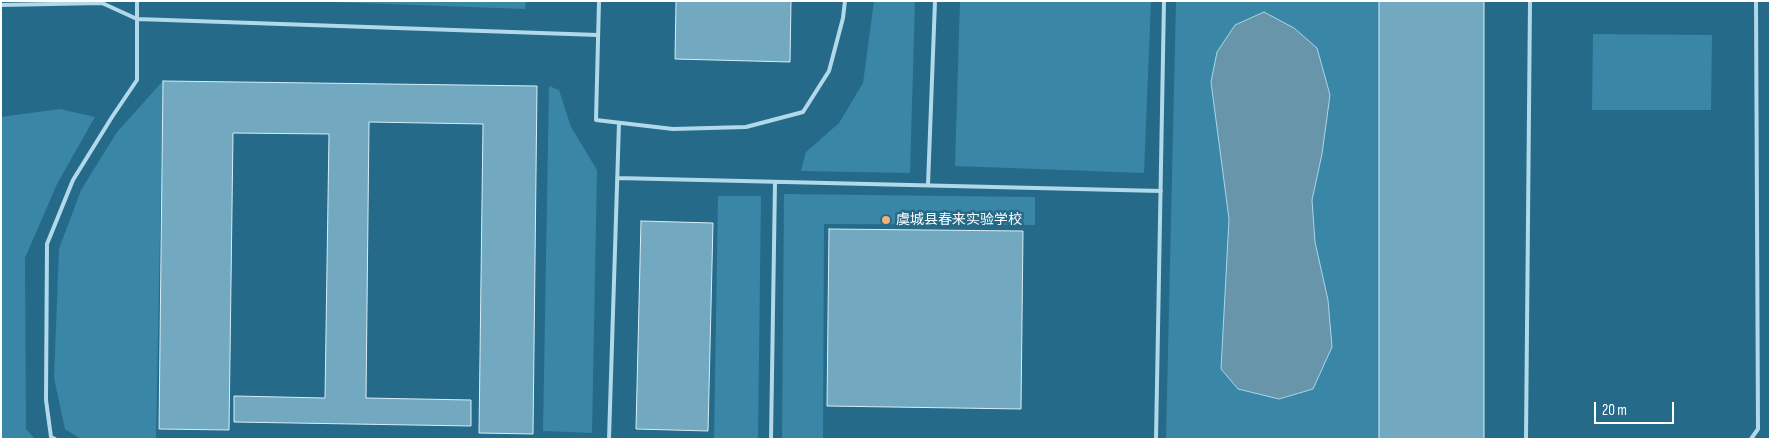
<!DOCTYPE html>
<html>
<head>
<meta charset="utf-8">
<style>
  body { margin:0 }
  #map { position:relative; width:1771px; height:440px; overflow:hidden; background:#256a89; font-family:"Sofia Sans Condensed",sans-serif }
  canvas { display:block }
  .frame { position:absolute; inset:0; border:2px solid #fff; pointer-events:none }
  .scale { position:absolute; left:1594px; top:402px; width:80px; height:22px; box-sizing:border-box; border:2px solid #fff; border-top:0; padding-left:6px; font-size:15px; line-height:18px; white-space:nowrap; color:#fff; -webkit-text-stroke:4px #256a89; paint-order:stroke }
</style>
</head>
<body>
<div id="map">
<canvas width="1771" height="440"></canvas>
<div class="frame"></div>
<div class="scale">20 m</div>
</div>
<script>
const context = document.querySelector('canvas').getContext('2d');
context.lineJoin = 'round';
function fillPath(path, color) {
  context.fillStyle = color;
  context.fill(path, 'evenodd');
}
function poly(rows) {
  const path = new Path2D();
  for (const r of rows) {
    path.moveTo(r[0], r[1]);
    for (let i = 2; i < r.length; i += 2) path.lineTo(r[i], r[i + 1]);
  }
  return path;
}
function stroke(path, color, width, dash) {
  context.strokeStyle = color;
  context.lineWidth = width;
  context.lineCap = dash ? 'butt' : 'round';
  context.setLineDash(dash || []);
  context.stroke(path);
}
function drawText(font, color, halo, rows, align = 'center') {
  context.font = font + ' "Sofia Sans Condensed","Noto Sans SC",sans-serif';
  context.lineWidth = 5;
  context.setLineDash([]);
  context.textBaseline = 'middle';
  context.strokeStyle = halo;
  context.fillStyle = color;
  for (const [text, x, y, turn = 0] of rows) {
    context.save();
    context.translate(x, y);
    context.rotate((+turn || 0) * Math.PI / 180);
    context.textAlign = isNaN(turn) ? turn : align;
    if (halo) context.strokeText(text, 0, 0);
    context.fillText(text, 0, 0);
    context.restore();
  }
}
const green = poly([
  [306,1,526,1,525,9],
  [874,1,915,1,910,173,801,171,806,152,839,123,863,83],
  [960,1,1151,1,1144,173,955,166],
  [1176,1,1379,1,1384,439,1166,439],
  [1593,34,1712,35,1711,110,1592,110],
  [163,81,156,439,81,439,65,429,54,378,59,249,81,190,117,132],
  [549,86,559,90,571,127,597,170,592,433,543,431],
  [60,109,95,117,57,184,25,258,26,429,35,439,1,439,1,117],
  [784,194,1035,197,1035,225,824,224,823,439,782,439],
  [718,196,761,196,758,439,714,439]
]);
const water = poly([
  [1264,12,1294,28,1317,48,1330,95,1322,154,1312,200,1315,242,1328,300,1332,347,1313,389,1279,399,1238,389,1221,369,1229,219,1211,82,1217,52,1235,25,1264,12]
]);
const building = poly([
  [676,1,791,1,790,62,675,59,676,1],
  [1379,1,1484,1,1484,439,1379,439,1379,1],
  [163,81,537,86,533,434,479,433,483,124,369,122,366,398,471,400,471,426,234,422,234,396,325,398,329,134,233,133,229,430,159,429,163,81],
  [641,221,713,223,708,431,636,429,641,221],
  [829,229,1023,231,1021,409,827,406,829,229]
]);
const service = poly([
  [599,1,596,120,673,129,746,127,803,112,829,71,843,18,845,1],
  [1,5,102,3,137,19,598,35],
  [617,178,1161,191],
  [928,185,935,1],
  [55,439,51,437,46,400,47,244,73,180,112,117,137,80,137,1],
  [609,439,619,123],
  [771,439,775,182],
  [1156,439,1164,1],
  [1526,439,1530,1],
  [1751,439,1758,429,1756,1]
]);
const markers = [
  [886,220,5,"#f3b177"]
];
const poiNames = [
  ["虞城县春来实验学校",896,220]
];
fillPath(green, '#3a86a6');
fillPath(water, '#6895aa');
stroke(water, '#a7d7ea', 1);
fillPath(building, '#72a9c1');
stroke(building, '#d7edf7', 1);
stroke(service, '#b2d9e9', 4);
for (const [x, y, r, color] of markers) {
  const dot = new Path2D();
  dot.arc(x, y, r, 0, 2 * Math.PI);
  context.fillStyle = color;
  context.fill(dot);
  stroke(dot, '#256a89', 2);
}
drawText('14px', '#fff', '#256a89', poiNames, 'left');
</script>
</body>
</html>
